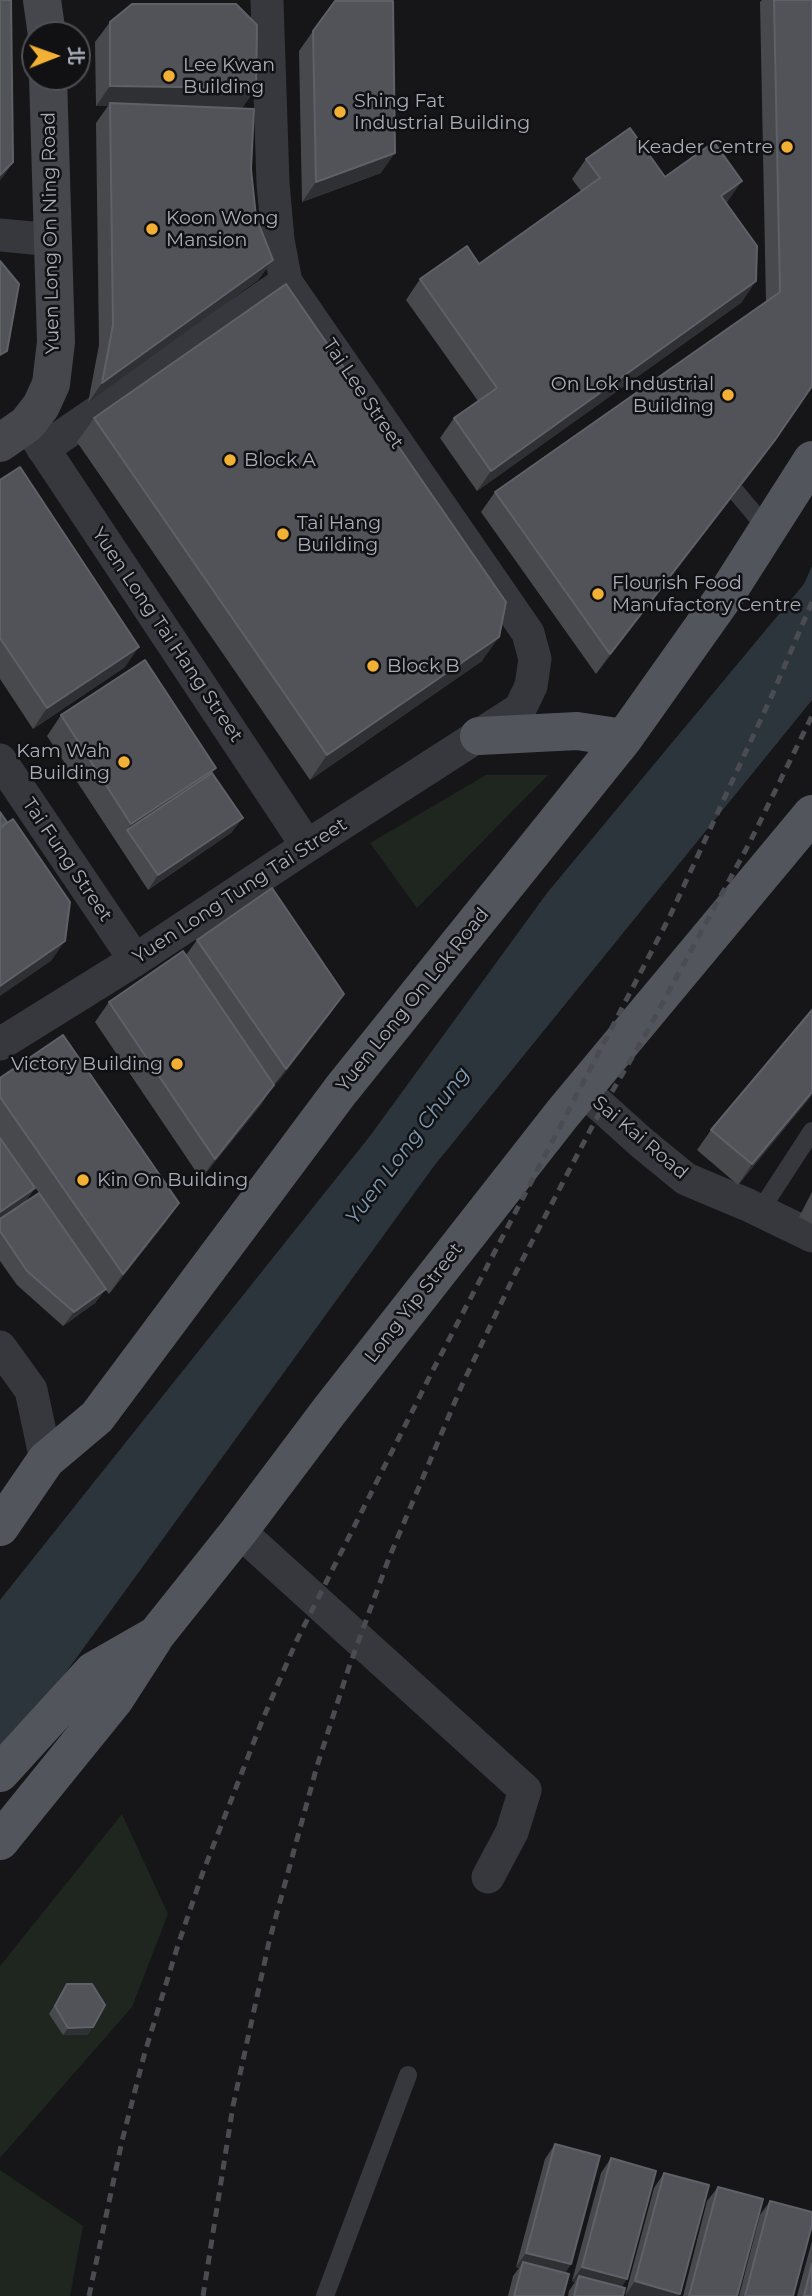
<!DOCTYPE html>
<html>
<head>
<meta charset="utf-8">
<style>
  body { margin:0 }
  #map { position:relative; width:812px; height:2296px; overflow:hidden; background:#161618; font-family:Montserrat,"Noto Sans TC",sans-serif }
  canvas { display:block }
  .north { position:absolute; left:21px; top:21px; width:70px; height:70px; box-sizing:border-box; background:#111113; border:2px solid #4d4f55; border-radius:50%; rotate:89deg; font-size:19px; font-weight:700; line-height:28px; text-align:center; color:#a8adb8 }
  .north::after { content:''; display:block; margin:auto; width:24px; height:32px; background:#f2b134; clip-path:polygon(50% 0,100% 100%,50% 72%,0 100%) }
</style>
</head>
<body>
<div id="map">
<canvas width="812" height="2296"></canvas>
<div class="north">北</div>
</div>
<script>
const context = document.querySelector('canvas').getContext('2d');
context.lineJoin = 'round';
function fillPath(path, color) {
  context.fillStyle = color;
  context.fill(path, 'evenodd');
}
function poly(rows) {
  const path = new Path2D();
  for (const r of rows) {
    path.moveTo(r[0], r[1]);
    for (let i = 2; i < r.length; i += 2) path.lineTo(r[i], r[i + 1]);
  }
  return path;
}
function stroke(path, color, width, dash) {
  context.strokeStyle = color;
  context.lineWidth = width;
  context.lineCap = dash ? 'butt' : 'round';
  context.setLineDash(dash || []);
  context.stroke(path);
}
function drawText(font, color, halo, rows, align = 'center') {
  context.font = font + ' Montserrat,sans-serif';
  context.lineWidth = 5;
  context.setLineDash([]);
  context.textBaseline = 'middle';
  context.strokeStyle = halo;
  context.fillStyle = color;
  for (const [text, x, y, turn = 0] of rows) {
    context.save();
    context.translate(x, y);
    context.rotate((+turn || 0) * Math.PI / 180);
    context.textAlign = isNaN(turn) ? turn : align;
    if (halo) context.strokeText(text, 0, 0);
    context.fillText(text, 0, 0);
    context.restore();
  }
}
const green = poly([
  [486,775,548,775,417,908,370,843],
  [122,1814,168,1914,132,2007,0,2158,0,1966],
  [0,2170,83,2226,70,2296,0,2296]
]);
const water = poly([
  [812,566,812,700,434,1166,32,1719,0,1758,0,1600,370,1136,547,893,804,584]
]);
const lane = poly([
  [736,492,768,530],
  [760,1211,812,1131],
  [325,2296,408,2075]
]);
const street = poly([
  [0,235,53,240],
  [27,424,307,846],
  [43,449,286,282],
  [0,760,135,960],
  [0,1044,135,960,307,846,520,709,531,686,535,659,528,633,286,282,278,240,273,183,267,0],
  [583,1090,642,1143,686,1179,748,1205,812,1236],
  [0,1347,31,1390,46,1460],
  [239,1531,525,1790,512,1832,488,1877]
]);
const secondary = poly([
  [42,0,47,35],
  [0,443,27,424,41,406,51,384,56,342,48,77]
]);
const primary = poly([
  [479,736,577,731,624,738],
  [0,1527,46,1460,97,1417,341,1090,624,738,731,587,812,460],
  [0,1773,93,1671,156,1635,239,1531,330,1410,563,1113,812,814],
  [0,1841,115,1699,153,1640]
]);
const rail = poly([
  [89,2296,122,2141,145,2052,178,1945,203,1872,262,1721,296,1642,432,1372,669,918,773,693,812,602],
  [203,2296,233,2106,269,1942,317,1766,349,1667,389,1558,462,1385,516,1272,595,1121,644,1037,750,842,812,716]
]);
const wall = poly([
  [762,0,812,0,812,386,761,460,596,674,481,512,495,492,766,302,760,2],
  [110,22,256,88,242,108,251,169,256,217,273,260,258,280,88,403,99,345,96,123,108,106,96,106,95,42],
  [313,31,381,173,302,202,299,51],
  [586,159,665,177,728,201,726,203,742,302,477,491,440,438,454,418,478,401,406,300,420,279,479,264,581,191,572,179],
  [94,418,482,661,310,780,77,442],
  [0,480,125,667,33,729,0,679],
  [61,715,212,773,232,832,148,890,47,736],
  [197,940,344,994,330,1014,271,1089,260,1106,201,1179,95,1022,109,1002,186,955],
  [812,1010,812,1095,738,1185,697,1150,711,1130],
  [0,1078,179,1203,165,1223,109,1294,105,1289,95,1303,63,1326,17,1285,0,1261,0,1138,35,1188,25,1202,39,1193,0,1137],
  [812,1192,812,1224,799,1217],
  [67,1984,93,2027,87,2035,63,2035,49,2014],
  [555,2144,571,2264,565,2273,563,2296,508,2296,513,2276,519,2268,516,2267,545,2159],
  [611,2158,623,2296,568,2296,569,2291,575,2282,572,2281,601,2173],
  [664,2173,709,2185,625,2296,654,2188],
  [718,2187,737,2296,683,2296,707,2201],
  [770,2201,793,2296,739,2296,760,2215],
  [812,2241,812,2296,797,2296]
]);
const shadedWall = poly([
  [110,86,256,88,242,108,110,103,108,106,96,106],
  [395,153,381,173,302,202,316,182],
  [13,162,3,177,0,180,0,175],
  [742,181,728,201,707,216,721,196],
  [273,260,258,280,88,403,102,383],
  [756,281,742,302,477,491,491,471],
  [775,440,761,460,596,674,610,654],
  [499,637,482,661,310,780,327,755],
  [139,647,125,667,33,729,47,708],
  [216,768,202,788,127,830,131,824],
  [243,818,232,832,148,890,158,875],
  [65,941,51,961,0,996,0,986],
  [344,994,330,1014,272,1090,286,1069],
  [274,1085,260,1106,201,1179,215,1159],
  [812,1092,812,1095,738,1185,752,1164],
  [35,1188,25,1202,0,1219,0,1212],
  [179,1203,165,1223,109,1294,123,1274],
  [106,1289,95,1303,63,1326,74,1312],
  [93,2027,87,2035,63,2035,68,2028],
  [526,2253,571,2264,561,2279,523,2262,519,2268,516,2267],
  [582,2267,627,2279,617,2294,579,2276,575,2282,572,2281],
  [635,2281,680,2294,679,2296,625,2296]
]);
const building = poly([
  [0,0,11,0,13,162,0,175,0,0],
  [774,0,812,0,812,386,775,440,610,654,495,492,780,292,774,0],
  [335,1,393,1,395,153,316,182,313,31,335,1],
  [132,4,236,4,257,25,256,88,110,86,110,22,132,4],
  [110,103,254,109,251,169,256,217,273,260,102,383,113,325,110,103],
  [630,128,665,177,714,142,742,181,721,196,757,246,756,281,491,471,454,418,497,388,420,279,467,246,479,264,600,178,586,159,630,128],
  [0,261,19,284,7,351,0,355,0,261],
  [286,284,506,602,499,637,327,755,94,418,286,284],
  [20,467,139,647,47,708,0,638,0,480,20,467],
  [145,660,216,768,131,824,61,715,145,660],
  [212,773,243,818,158,875,127,830,212,773],
  [0,812,7,822,0,828,0,812],
  [13,819,70,902,65,941,0,986,0,828,13,819],
  [272,888,344,994,286,1069,197,940,272,888],
  [183,951,274,1085,215,1159,109,1002,183,951],
  [812,1010,812,1092,752,1164,711,1130,812,1010],
  [63,1035,179,1203,123,1274,0,1097,0,1078,63,1035],
  [0,1138,35,1188,0,1212,0,1138],
  [39,1193,106,1289,74,1312,27,1271,0,1231,0,1219,39,1193],
  [67,1984,92,1984,105,2005,93,2027,68,2028,55,2006,67,1984],
  [555,2144,600,2156,571,2264,526,2253,555,2144],
  [611,2158,656,2171,627,2279,582,2267,611,2158],
  [664,2173,709,2185,680,2294,635,2281,664,2173],
  [718,2187,763,2199,737,2296,689,2296,718,2187],
  [770,2201,812,2212,812,2225,793,2296,745,2296,770,2201],
  [523,2262,569,2274,563,2296,514,2296,523,2262],
  [812,2264,812,2296,804,2296,812,2264],
  [579,2276,625,2288,623,2296,574,2296,579,2276]
]);
const markers = [
  [169,76,7,"#f2b134"],
  [340,112,7,"#f2b134"],
  [787,147,7,"#f2b134"],
  [152,229,7,"#f2b134"],
  [728,395,7,"#f2b134"],
  [230,460,7,"#f2b134"],
  [283,534,7,"#f2b134"],
  [598,594,7,"#f2b134"],
  [373,666,7,"#f2b134"],
  [124,762,7,"#f2b134"],
  [177,1064,7,"#f2b134"],
  [83,1180,7,"#f2b134"]
];
const poiNames = [
  ["Lee Kwan",183,65],
  ["Building",183,87],
  ["Shing Fat",354,101],
  ["Industrial Building",354,123],
  ["Keader Centre",773,147,"right"],
  ["Koon Wong",166,218],
  ["Mansion",166,240],
  ["On Lok Industrial",714,384,"right"],
  ["Building",714,406,"right"],
  ["Block A",244,460],
  ["Tai Hang",297,523],
  ["Building",297,545],
  ["Flourish Food",612,583],
  ["Manufactory Centre",612,605],
  ["Block B",387,666],
  ["Kam Wah",110,751,"right"],
  ["Building",110,773,"right"],
  ["Victory Building",163,1064,"right"],
  ["Kin On Building",97,1180]
];
const streetNames = [
  ["Yuen Long On Ning Road",51,233,-91],
  ["Tai Lee Street",363,394,56],
  ["Yuen Long Tai Hang Street",167,635,56],
  ["Tai Fung Street",67,860,56],
  ["Yuen Long Tung Tai Street",240,891,-33],
  ["Yuen Long On Lok Road",413,1000,-51],
  ["Sai Kai Road",640,1138,40],
  ["Long Yip Street",414,1303,-52]
];
const waterNames = [
  ["Yuen Long Chung",408,1146,-53]
];
fillPath(green, '#1e261f');
fillPath(water, '#2c353c');
stroke(lane, '#37383d', 18);
stroke(street, '#37383d', 33);
stroke(secondary, '#45474d', 38);
stroke(primary, '#53555c', 38);
stroke(rail, '#4a4c52', 5, [9, 7]);
fillPath(wall, '#47494d');
fillPath(shadedWall, '#2f3033');
fillPath(building, '#525359');
stroke(building, '#5f6168', 2);
for (const [x, y, r, color] of markers) {
  const dot = new Path2D();
  dot.arc(x, y, r, 0, 2 * Math.PI);
  context.fillStyle = color;
  context.fill(dot);
  stroke(dot, '#111113', 2.5);
}
drawText('19px', '#a8adb8', '#111113', poiNames, 'left');
drawText('19px', '#a8adb8', '#111113', streetNames);
drawText('italic 21px', '#7f9bb3', '#111113', waterNames);
</script>
</body>
</html>
